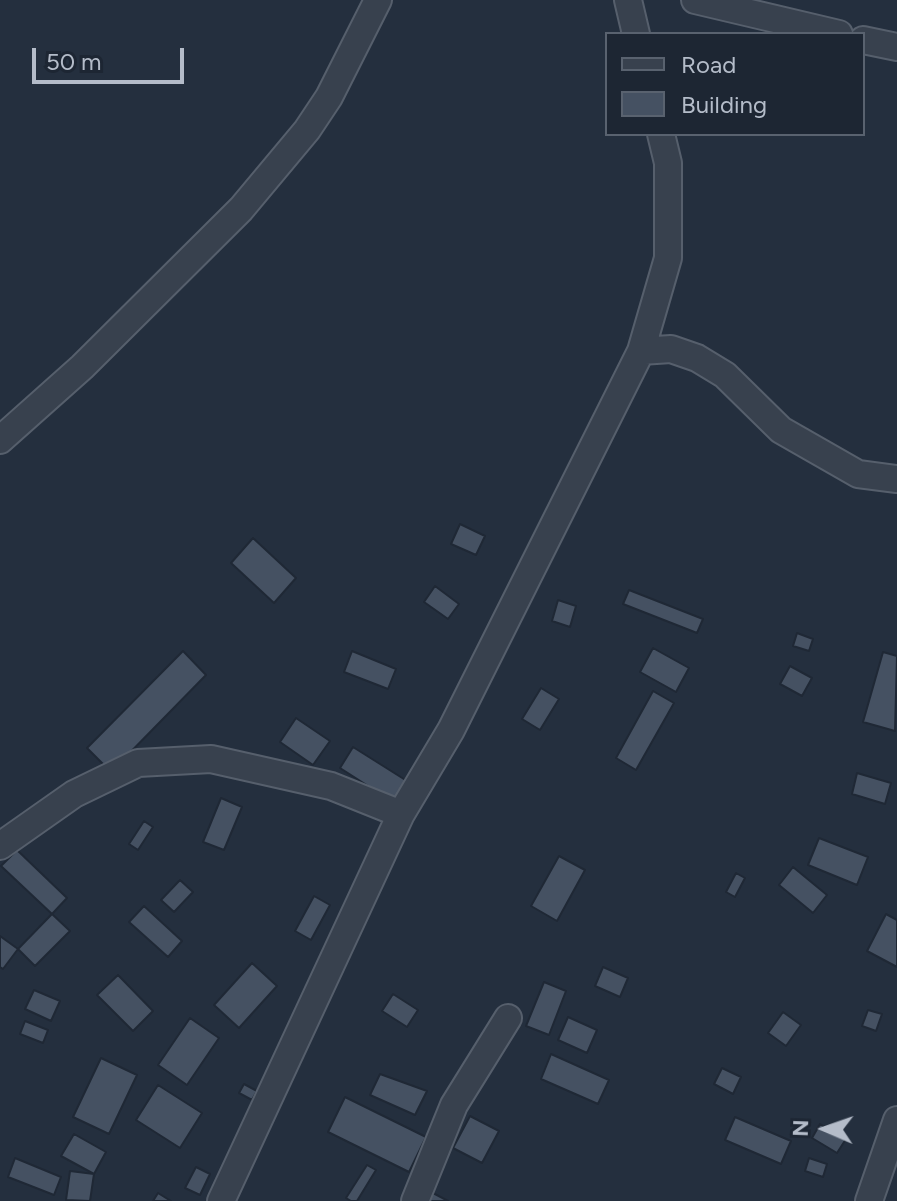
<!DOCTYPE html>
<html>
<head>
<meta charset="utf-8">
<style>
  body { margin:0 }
  #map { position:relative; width:897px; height:1201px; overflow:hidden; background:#242f3e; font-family:Figtree,sans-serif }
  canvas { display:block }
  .legend { position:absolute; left:605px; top:32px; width:260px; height:104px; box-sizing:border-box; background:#1d2633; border:2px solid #59626f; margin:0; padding:10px 14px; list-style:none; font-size:24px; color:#b4bcc9 }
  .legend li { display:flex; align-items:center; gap:16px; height:40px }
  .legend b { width:40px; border:2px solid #59626f }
  .north { position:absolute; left:785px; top:1089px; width:80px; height:80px; -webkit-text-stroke:6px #1d2633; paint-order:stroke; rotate:272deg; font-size:22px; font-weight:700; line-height:32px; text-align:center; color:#b4bcc9 }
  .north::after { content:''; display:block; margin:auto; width:28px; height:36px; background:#b4bcc9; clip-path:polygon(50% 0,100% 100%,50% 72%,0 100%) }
  .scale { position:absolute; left:32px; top:48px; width:152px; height:36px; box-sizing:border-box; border:4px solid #b4bcc9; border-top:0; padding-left:10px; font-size:24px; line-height:28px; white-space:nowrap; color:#b4bcc9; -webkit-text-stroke:6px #1d2633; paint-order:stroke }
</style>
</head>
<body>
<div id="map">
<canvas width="897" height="1201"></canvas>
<ul class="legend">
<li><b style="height:10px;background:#38414e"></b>Road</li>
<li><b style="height:22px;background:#455162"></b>Building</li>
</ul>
<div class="north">N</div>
<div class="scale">50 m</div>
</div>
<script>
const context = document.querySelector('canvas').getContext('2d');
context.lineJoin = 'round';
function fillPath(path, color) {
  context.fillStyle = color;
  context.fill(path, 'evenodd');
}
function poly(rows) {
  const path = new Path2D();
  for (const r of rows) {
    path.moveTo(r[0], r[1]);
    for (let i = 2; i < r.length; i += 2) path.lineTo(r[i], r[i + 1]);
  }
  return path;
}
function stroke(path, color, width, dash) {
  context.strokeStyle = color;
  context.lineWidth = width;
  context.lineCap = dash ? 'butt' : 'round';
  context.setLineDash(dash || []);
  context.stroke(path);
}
const building = poly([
  [460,524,485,536,476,555,451,544,460,524],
  [253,538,296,578,274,603,231,563,253,538],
  [435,586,459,604,448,619,424,602,435,586],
  [629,590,703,619,697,633,623,604,629,590],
  [558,600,576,606,570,627,552,621,558,600],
  [797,633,813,639,809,651,793,646,797,633],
  [653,648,689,668,676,692,640,672,653,648],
  [183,651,206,675,111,772,87,748,183,651],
  [352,651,396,669,388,689,344,672,352,651],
  [883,652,897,656,895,731,863,722,883,652],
  [790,666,812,678,802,696,780,684,790,666],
  [541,688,559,699,540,730,522,719,541,688],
  [653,691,674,703,636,770,616,758,653,691],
  [296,718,330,741,313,765,280,742,296,718],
  [353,747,407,781,393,802,340,768,353,747],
  [857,773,891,783,885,804,852,794,857,773],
  [221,798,242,807,224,850,203,842,221,798],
  [144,821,153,827,138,850,129,844,144,821],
  [819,838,868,857,857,885,808,865,819,838],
  [17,850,67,898,52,914,1,866,17,850],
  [559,856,585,870,557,921,531,906,559,856],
  [793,867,827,895,813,913,779,885,793,867],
  [736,873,745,878,735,897,726,892,736,873],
  [180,880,193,892,174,912,161,900,180,880],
  [314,896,330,905,311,940,295,931,314,896],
  [144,906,182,941,168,957,129,922,144,906],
  [52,914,70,931,35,966,18,949,52,914],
  [886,914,897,920,897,967,867,951,886,914],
  [0,936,18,949,3,969,0,967,0,936],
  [252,963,277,986,239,1028,214,1005,252,963],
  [603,967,628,978,620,997,595,986,603,967],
  [118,975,153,1011,133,1031,97,995,118,975],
  [544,982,566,991,549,1035,526,1026,544,982],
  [34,990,60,1001,51,1021,25,1009,34,990],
  [393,994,418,1010,407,1027,382,1011,393,994],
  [868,1010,882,1014,876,1031,862,1026,868,1010],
  [783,1012,801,1025,786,1046,768,1033,783,1012],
  [568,1017,597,1030,587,1053,558,1040,568,1017],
  [190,1018,219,1038,187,1085,158,1065,190,1018],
  [25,1021,48,1030,43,1043,20,1034,25,1021],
  [551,1054,609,1080,598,1104,541,1079,551,1054],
  [101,1058,137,1075,109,1134,73,1117,101,1058],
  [722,1068,741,1077,733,1094,714,1084,722,1068],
  [380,1074,427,1091,415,1115,370,1095,380,1074],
  [244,1084,257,1091,252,1100,239,1093,244,1084],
  [158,1085,202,1113,180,1148,136,1120,158,1085],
  [345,1097,426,1137,409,1172,328,1132,345,1097],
  [470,1116,499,1131,482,1163,453,1148,470,1116],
  [735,1117,791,1141,781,1164,725,1140,735,1117],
  [820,1124,846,1139,837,1153,812,1138,820,1124],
  [74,1134,106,1152,94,1174,61,1156,74,1134],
  [15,1158,61,1177,54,1195,8,1177,15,1158],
  [809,1158,827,1164,823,1177,805,1171,809,1158],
  [367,1165,376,1170,357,1201,351,1201,346,1198,367,1165],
  [196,1167,210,1174,200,1195,185,1188,196,1167],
  [70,1171,94,1174,90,1201,66,1200,70,1171],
  [158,1193,171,1201,153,1201,158,1193],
  [433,1193,448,1201,429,1201,433,1193]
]);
const minor = poly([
  [628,0,636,34],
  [695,0,839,34],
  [863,40,897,47],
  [641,351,671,349,697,358,725,375,781,430,858,474,897,479],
  [0,440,82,367,241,209,307,130,329,97,378,0],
  [0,846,74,794,138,763,211,759,331,786,401,814],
  [221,1201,401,814,451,730,641,351,668,258,668,163,661,134],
  [415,1201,454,1105,508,1018],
  [869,1201,897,1120]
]);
fillPath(building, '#455162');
stroke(building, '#1f2835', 2);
stroke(minor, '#565f6c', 30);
stroke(minor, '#38414e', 26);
</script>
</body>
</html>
